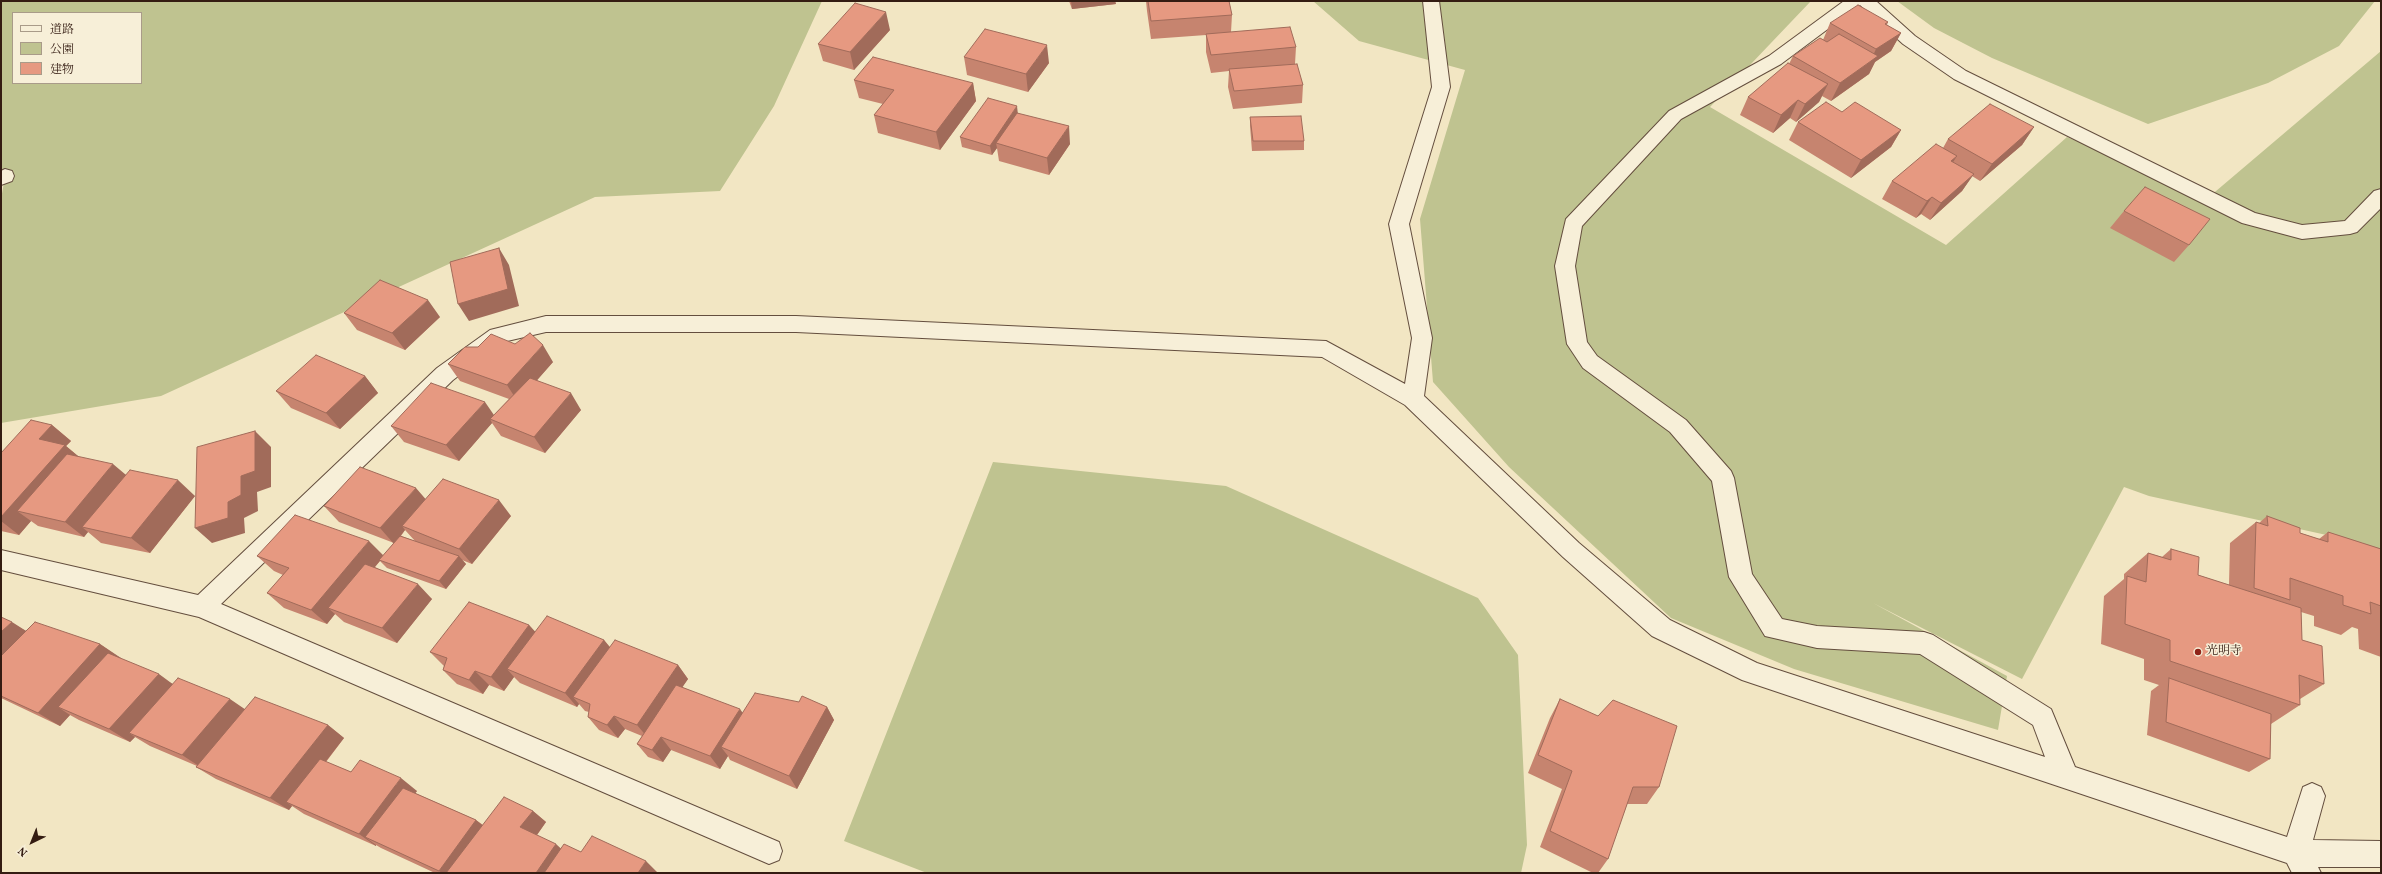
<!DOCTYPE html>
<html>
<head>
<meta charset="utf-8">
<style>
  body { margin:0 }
  #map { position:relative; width:2382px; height:874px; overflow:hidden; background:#f2e6c3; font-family:Vollkorn,"Noto Serif JP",serif }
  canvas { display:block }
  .frame { position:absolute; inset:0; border:2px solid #341c12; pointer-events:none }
  .legend { position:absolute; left:12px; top:12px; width:130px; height:72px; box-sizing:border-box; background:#f7efd8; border:1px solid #a99b89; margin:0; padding:5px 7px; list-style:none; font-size:12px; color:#341c12 }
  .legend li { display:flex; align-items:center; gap:8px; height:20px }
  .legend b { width:20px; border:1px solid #a99b89 }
  .north { position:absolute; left:12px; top:822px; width:40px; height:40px; -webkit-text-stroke:3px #f7efd8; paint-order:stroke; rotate:223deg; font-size:11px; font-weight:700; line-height:16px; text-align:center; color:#341c12 }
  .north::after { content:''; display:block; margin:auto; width:14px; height:18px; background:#341c12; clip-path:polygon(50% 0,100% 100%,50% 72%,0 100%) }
</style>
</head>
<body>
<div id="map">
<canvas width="2382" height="874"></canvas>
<div class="frame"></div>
<ul class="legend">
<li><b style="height:5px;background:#f7efd8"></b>道路</li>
<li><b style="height:11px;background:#bfc390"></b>公園</li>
<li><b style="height:11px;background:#e69981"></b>建物</li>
</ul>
<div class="north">N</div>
</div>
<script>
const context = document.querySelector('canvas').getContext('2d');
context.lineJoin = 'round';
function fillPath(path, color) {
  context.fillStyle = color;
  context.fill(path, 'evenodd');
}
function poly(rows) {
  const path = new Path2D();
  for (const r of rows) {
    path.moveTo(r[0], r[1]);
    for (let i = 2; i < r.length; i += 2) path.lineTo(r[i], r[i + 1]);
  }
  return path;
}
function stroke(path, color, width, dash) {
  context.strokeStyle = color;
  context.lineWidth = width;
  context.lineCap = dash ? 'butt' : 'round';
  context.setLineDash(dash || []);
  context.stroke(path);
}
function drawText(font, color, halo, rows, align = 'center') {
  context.font = font + ' Vollkorn,"Noto Serif JP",serif';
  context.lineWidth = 3;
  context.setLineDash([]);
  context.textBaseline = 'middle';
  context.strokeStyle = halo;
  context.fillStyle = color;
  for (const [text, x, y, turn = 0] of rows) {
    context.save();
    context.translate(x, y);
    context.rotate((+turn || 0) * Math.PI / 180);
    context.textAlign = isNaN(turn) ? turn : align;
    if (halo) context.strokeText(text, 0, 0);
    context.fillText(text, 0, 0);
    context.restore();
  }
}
const green = poly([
  [1,1,822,1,774,106,720,191,595,197,161,396,1,423,1,199,5,177,1,178],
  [13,13,141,13,141,83,13,83],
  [1313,1,1811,1,1710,107,1946,245,2067,137,2209,197,2381,51,2381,552,2363,543,2149,496,2124,487,2022,679,1873,603,2007,676,1998,730,1794,669,1671,618,1509,467,1433,382,1420,219,1465,70,1359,41],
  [1897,1,2375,1,2339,46,2268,83,2148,124,1992,58,1934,28],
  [993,462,1226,486,1478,598,1518,655,1527,845,1521,873,927,873,844,841]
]);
const minor = poly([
  [1423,1,1439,1,1450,87,1409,224,1432,338,1424,396,1579,543,1670,620,1757,663,2045,757,2033,725,1920,654,1817,648,1765,636,1729,577,1712,481,1670,432,1583,368,1567,344,1555,266,1566,219,1669,111,1769,56,1844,1,1876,1,1915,36,1966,71,2255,213,2302,225,2345,221,2374,191,2381,189,2381,208,2357,232,2350,234,2302,239,2242,223,1954,79,1903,44,1860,5,1781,64,1681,119,1582,226,1575,266,1587,342,1597,356,1686,420,1731,471,1734,478,1752,574,1782,619,1817,626,1924,632,1933,635,2051,709,2075,767,2287,837,2303,787,2312,783,2321,787,2325,796,2313,840,2381,841,2381,867,2318,867,2321,873,2292,873,2287,863,1742,680,1652,636,1563,557,1405,405,1322,357,796,332,546,332,503,342,453,380,221,604,779,842,782,851,779,860,769,864,199,617,1,570,1,550,198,595,437,368,490,330,546,316,796,316,1326,341,1405,384,1412,338,1389,224,1432,87,1423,1],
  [5,169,12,171,14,176,12,181,1,185,1,171,5,169]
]);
const wall = poly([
  [1069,1,1115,1,1116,4,1072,9],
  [1146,1,1229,1,1232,15,1231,32,1296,47,1295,64,1303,85,1302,103,1233,109,1228,87,1229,71,1211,73,1206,52,1206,35,1151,39,1147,11],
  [1888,22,1887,25,1901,33,1891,51,1875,62,1869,74,1831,101,1822,96,1819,102,1796,122,1790,118,1773,133,1740,115,1748,97,1789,64,1793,56,1823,40,1830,23],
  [890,30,854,70,823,61,818,44],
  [964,57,1049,63,1028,92,967,75],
  [854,80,973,83,976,101,940,150,878,133,874,115,883,104,859,98],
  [1842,112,1901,130,1891,147,1851,178,1789,140,1798,122],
  [1018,113,1070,144,1049,175,999,161,997,148,992,155,962,147,960,137],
  [1250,117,1304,141,1304,150,1252,151,1250,126],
  [2034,127,2022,145,1980,181,1972,176,1962,191,1930,220,1921,214,1916,218,1882,199,1892,181,1943,148,1948,139],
  [2124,211,2189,245,2174,262,2110,228],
  [344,313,440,317,405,350,357,330],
  [553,362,537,380,581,410,545,453,501,436,492,423,459,461,404,442,391,426,494,415,509,399,460,381,448,364],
  [365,376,378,393,340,429,291,408,276,391],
  [52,425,71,441,66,446,79,457,126,475,195,496,150,553,101,543,88,532,84,537,38,526,31,521,19,535,1,531,1,453],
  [425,499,511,516,472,564,462,560,466,564,446,589,387,568,380,561,375,567,432,599,397,643,344,622,335,614,327,624,284,608,267,593,283,575,274,571,257,556,383,556,394,543,339,522,324,506],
  [405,530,415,541,401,536],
  [2267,516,2300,533,2319,539,2328,532,2381,549,2381,657,2359,649,2358,629,2352,627,2341,635,2314,626,2314,616,2301,612,2302,640,2324,684,2300,699,2300,705,2271,724,2270,759,2249,772,2147,735,2151,691,2159,685,2144,680,2144,659,2101,644,2104,596,2124,579,2124,574,2148,553,2162,557,2171,549,2198,575,2229,585,2230,543,2256,522,2259,523],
  [1,617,26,631,100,644,120,658,173,684,244,709,328,725,344,738,326,762,351,772,417,791,415,793,476,820,483,825,533,811,546,822,537,835,561,849,581,852,657,872,657,873,435,873,381,848,376,845,376,846,304,814,292,806,289,810,216,779,196,767,197,766,150,746,135,737,130,742,79,720,70,715,60,726,1,698],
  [529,625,535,632,604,640,610,647,678,665,688,679,682,687,742,713,799,702,827,707,834,720,797,789,730,760,728,756,720,769,671,750,663,762,648,757,637,744,642,736,625,729,618,738,599,730,588,717,589,712,585,711,579,704,577,707,520,683,514,677,504,691,489,685,483,694,457,684,443,670,444,666,430,652],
  [1560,699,1659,787,1647,804,1627,804,1608,859,1598,873,1593,873,1540,847,1562,789,1528,773,1550,718]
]);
const shadedWall = poly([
  [1071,1,1115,1,1116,4,1072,9],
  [886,12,890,30,854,70,850,52],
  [1901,33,1891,51,1875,62,1869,74,1831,101,1840,83,1870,62,1876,49],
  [1047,45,1049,63,1028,92,1026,74],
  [973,83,976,101,940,150,936,132],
  [1828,84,1819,102,1796,122,1805,104],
  [1798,100,1790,118,1773,133,1781,115],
  [1017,106,1018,115,996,143,997,148,992,155,990,146],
  [1069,126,1070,144,1049,175,1047,158],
  [2034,127,2022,145,1980,181,1992,164],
  [1901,130,1891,147,1851,178,1861,160],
  [1957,156,1946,173,1951,161],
  [1974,174,1962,191,1930,220,1941,203],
  [1932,197,1921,214,1916,218,1927,201],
  [499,248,509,265,519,306,469,321,458,304],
  [428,300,440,317,405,350,392,333],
  [543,345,553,362,518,402,507,385],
  [365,376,378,393,340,429,326,413],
  [571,393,581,410,545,453,534,437],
  [485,402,496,418,490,419,492,423,459,461,446,445],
  [52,425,71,441,66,446,84,461,17,511,31,521,19,535,1,521,1,517,39,439],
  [255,431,271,447,271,487,257,492,258,511,244,518,245,533,212,543,195,528,228,502,241,476],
  [113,464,132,480,82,527,88,532,84,537,65,522],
  [178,480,195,496,150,553,131,538],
  [416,488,429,503,402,526,405,530,394,544,380,528],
  [499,500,511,516,472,564,459,549],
  [369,541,384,556,338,611,328,608,335,614,327,624,311,610],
  [459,556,466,564,446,589,439,581],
  [418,584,432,599,397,643,382,628],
  [12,622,34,636,1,676,1,632],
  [529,625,542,639,507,669,514,677,504,691,491,677],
  [604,640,615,654,573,697,579,704,577,707,565,693],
  [100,644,121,658,72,713,58,707,70,715,60,726,38,713],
  [678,665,688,679,648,738,637,725],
  [475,671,489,685,483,694,469,680],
  [159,674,178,688,129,733,135,737,130,742,109,729],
  [230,699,249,712,202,768,182,755],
  [827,707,834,720,797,789,789,776],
  [740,709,749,722,721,747,728,756,720,769,710,756],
  [614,716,625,729,618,738,607,725],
  [328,725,344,738,292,805,286,802,292,806,289,810,270,798],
  [661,737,671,750,663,762,652,750],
  [401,778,417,791,378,843,365,837,376,845,376,846,359,834],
  [533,811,546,822,534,839,520,827],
  [476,820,491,832,462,873,442,873,439,871],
  [556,844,569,856,557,873,536,873],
  [646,861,657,872,657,873,638,873]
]);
const building = poly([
  [1148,1,1229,1,1232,15,1151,21,1148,1],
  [855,3,886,12,850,52,818,44,855,3],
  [1858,5,1888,22,1885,24,1901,33,1876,49,1830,23,1858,5],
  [1290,27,1296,47,1211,55,1206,34,1290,27],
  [985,29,1047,45,1026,74,964,57,985,29],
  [1839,34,1878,56,1840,83,1793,56,1820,38,1827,42,1839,34],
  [873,57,973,83,936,132,874,115,894,90,854,80,873,57],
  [1788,63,1828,84,1805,104,1798,100,1781,115,1748,97,1788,63],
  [1297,64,1303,85,1234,91,1229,69,1297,64],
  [988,98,1017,106,990,146,960,137,988,98],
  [1826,102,1842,112,1855,102,1901,130,1861,160,1798,122,1826,102],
  [1990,104,2034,127,1992,164,1948,139,1990,104],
  [1017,113,1069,126,1047,158,996,143,1017,113],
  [1301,116,1304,141,1253,141,1250,117,1301,116],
  [1936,144,1957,156,1951,161,1974,174,1941,203,1932,197,1927,201,1892,181,1936,144],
  [2145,187,2210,219,2189,245,2124,211,2145,187],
  [499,248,508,289,458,304,450,262,499,248],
  [380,280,428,300,392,333,344,313,380,280],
  [530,333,543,345,507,385,448,364,465,347,478,347,491,334,515,344,530,333],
  [316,355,365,376,326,413,276,391,316,355],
  [530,378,571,393,534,437,490,419,530,378],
  [431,383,485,402,446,445,391,426,431,383],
  [31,420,52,425,39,439,65,445,1,517,1,453,31,420],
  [255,431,255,471,241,476,241,495,228,502,228,518,195,528,197,447,255,431],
  [67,454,113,464,65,522,17,511,67,454],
  [360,467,416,488,380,528,324,506,360,467],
  [130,470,178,480,131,538,82,527,130,470],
  [443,479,499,500,459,549,402,526,443,479],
  [295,515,369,541,311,610,267,593,289,568,257,556,295,515],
  [2267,516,2300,528,2300,533,2328,542,2328,532,2381,549,2381,606,2370,602,2371,614,2343,605,2343,596,2290,578,2290,600,2254,588,2256,522,2268,526,2267,516],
  [400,536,459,556,439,581,379,560,400,536],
  [2171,549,2199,557,2198,575,2301,608,2302,640,2322,646,2324,684,2299,675,2300,705,2170,661,2170,640,2125,624,2127,576,2146,582,2148,553,2171,560,2171,549],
  [365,564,418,584,382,628,328,608,365,564],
  [469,602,529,625,491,677,475,671,469,680,443,670,447,658,430,652,469,602],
  [547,616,604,640,565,693,507,669,547,616],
  [1,617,12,622,1,632,1,617],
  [35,622,100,644,38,713,1,696,1,656,35,622],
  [615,640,678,665,637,725,614,716,607,725,588,717,590,704,573,697,615,640],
  [108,653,159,674,109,729,58,707,108,653],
  [178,678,230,699,182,755,129,733,178,678],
  [2169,678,2271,714,2270,759,2166,722,2169,678],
  [676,685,740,709,710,756,661,737,652,750,637,744,676,685],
  [755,693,799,702,802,696,827,707,789,776,721,747,755,693],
  [255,697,328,725,270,798,196,767,255,697],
  [1560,699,1598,716,1613,700,1677,726,1659,787,1633,787,1608,859,1550,831,1572,771,1538,755,1560,699],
  [320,759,351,772,360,760,401,778,359,834,286,802,320,759],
  [403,788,476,820,439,871,365,837,403,788],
  [504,797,533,811,520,827,556,844,536,873,446,873,504,797],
  [592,836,646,861,638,873,544,873,564,844,581,852,592,836]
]);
const markers = [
  [2198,652,4,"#8f2418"]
];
const poiNames = [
  ["光明寺",2206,652]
];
fillPath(green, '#bfc390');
stroke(minor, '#644e3e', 2);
fillPath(minor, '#f7efd8');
fillPath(wall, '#c6846f');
fillPath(shadedWall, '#a16b5a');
fillPath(building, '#e69981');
stroke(building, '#a16b5a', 1);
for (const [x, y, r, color] of markers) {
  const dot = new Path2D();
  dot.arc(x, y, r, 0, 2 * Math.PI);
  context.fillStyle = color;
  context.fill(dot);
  stroke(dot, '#f7efd8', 1.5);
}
drawText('12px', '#341c12', '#f7efd8', poiNames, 'left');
</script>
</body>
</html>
